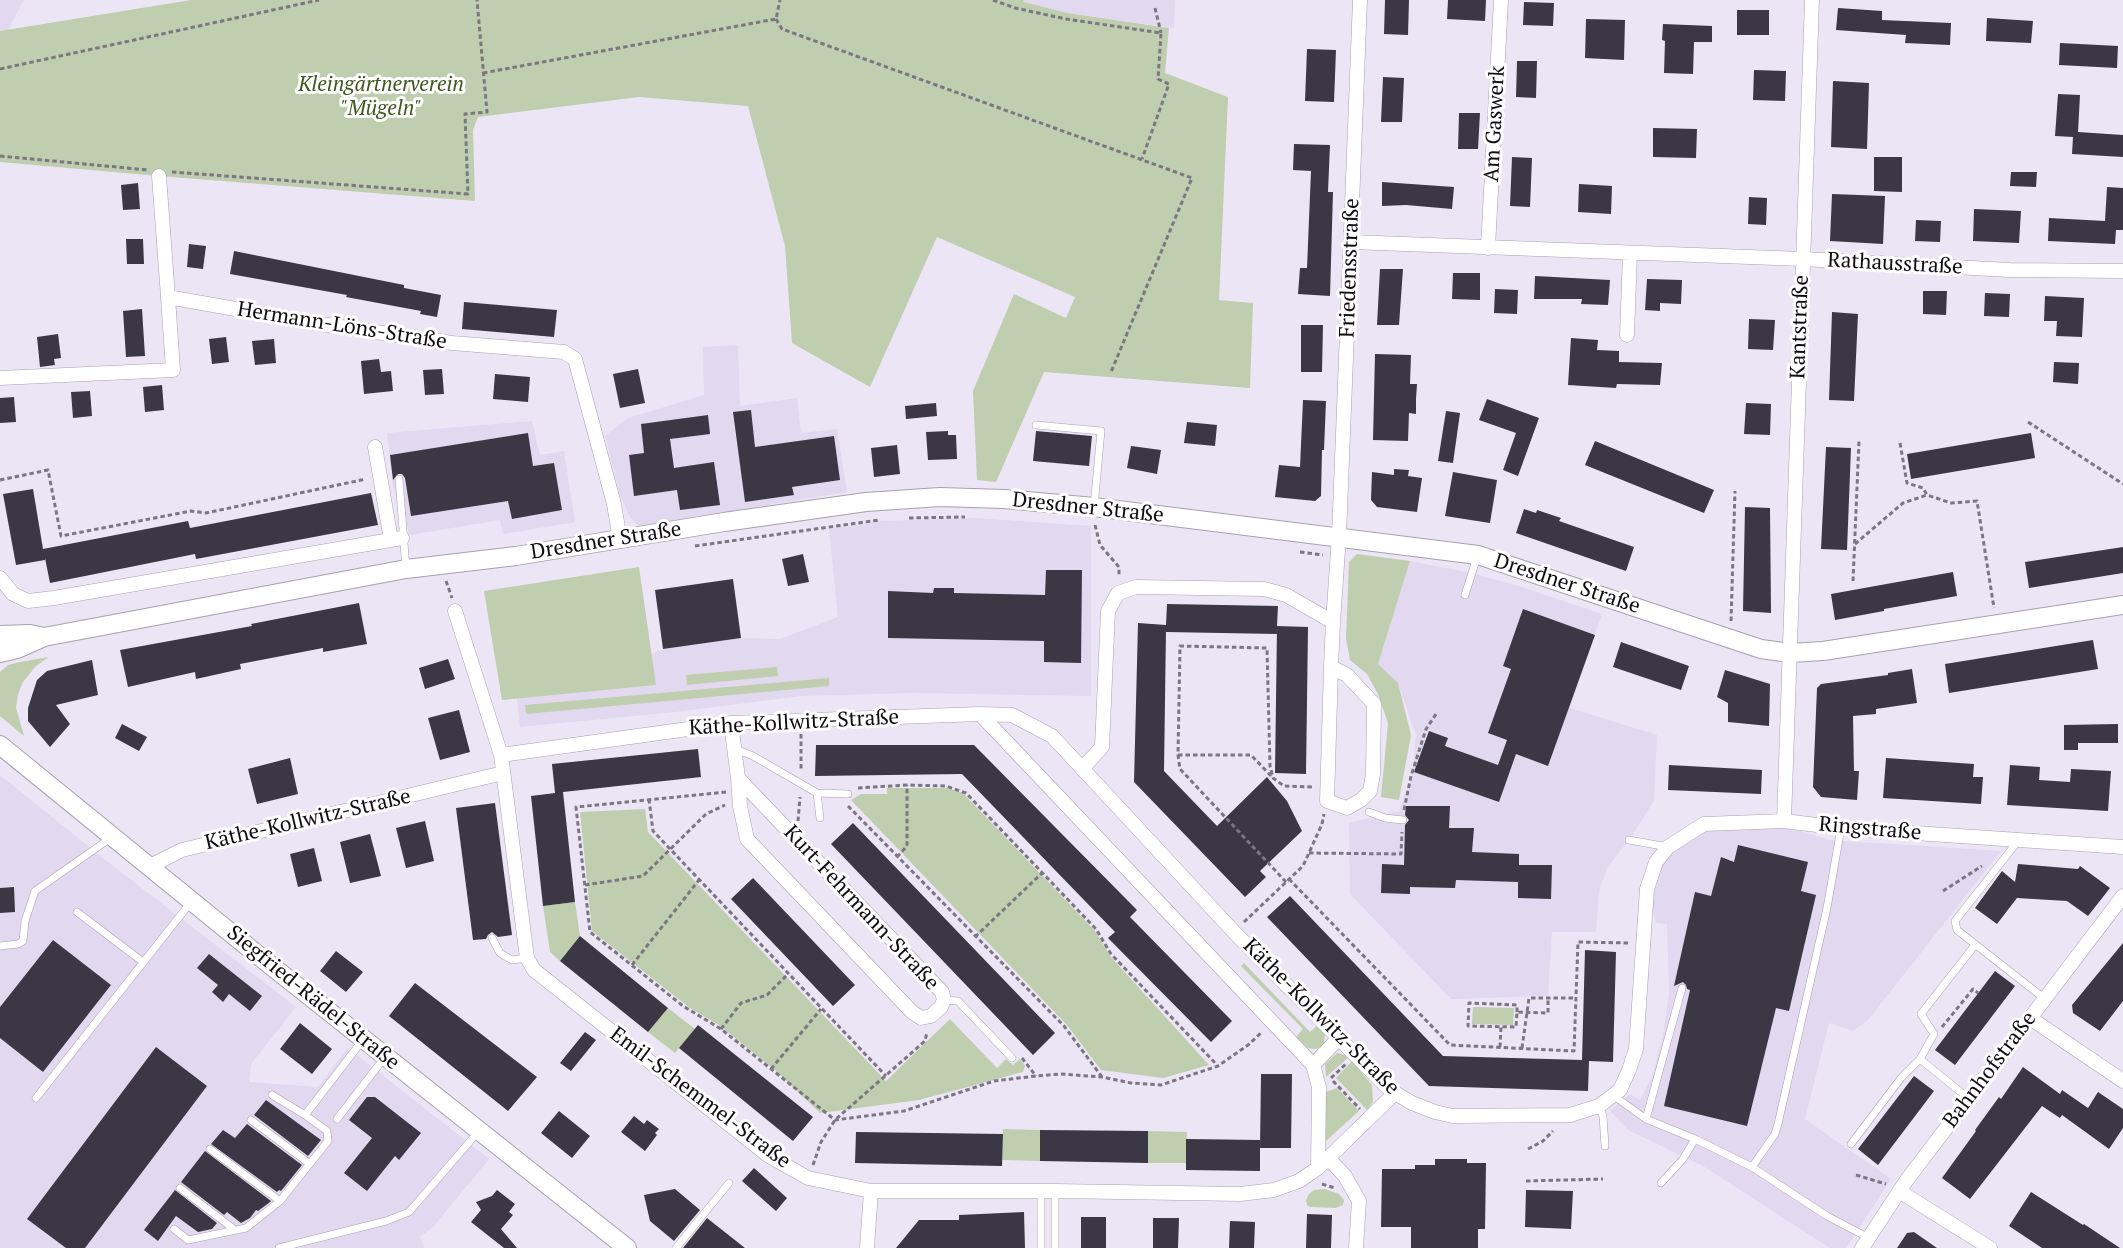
<!DOCTYPE html>
<html>
<head>
<meta charset="utf-8">
<style>
  body { margin:0 }
  canvas { display:block; background:#ece5f6 }
</style>
</head>
<body>
<canvas width="2123" height="1248"></canvas>
<script>
const context = document.querySelector('canvas').getContext('2d');
context.lineJoin = 'round';
function fillPath(path, color) {
  context.fillStyle = color;
  context.fill(path, 'evenodd');
}
function poly(rows) {
  const path = new Path2D();
  for (const r of rows) {
    path.moveTo(r[0], r[1]);
    for (let i = 2; i < r.length; i += 2) path.lineTo(r[i], r[i + 1]);
  }
  return path;
}
function stroke(path, color, width, dash) {
  context.strokeStyle = color;
  context.lineWidth = width;
  context.lineCap = dash ? 'butt' : 'round';
  context.setLineDash(dash || []);
  context.stroke(path);
}
function drawText(font, color, halo, rows, align = 'center') {
  context.font = font + ' "PT Serif",serif';
  context.lineWidth = 6;
  context.setLineDash([]);
  context.textBaseline = 'middle';
  context.strokeStyle = halo;
  context.fillStyle = color;
  for (const [text, x, y, turn = 0] of rows) {
    context.save();
    context.translate(x, y);
    context.rotate((+turn || 0) * Math.PI / 180);
    context.textAlign = isNaN(turn) ? turn : align;
    if (halo) context.strokeText(text, 0, 0);
    context.fillText(text, 0, 0);
    context.restore();
  }
}
const built = poly([
  [0,0,24,0,8,30,0,31],
  [1023,0,1175,0,1174,28,1067,13,1023,2],
  [738,345,740,406,797,398,801,433,837,429,847,492,639,526,630,517,620,495,605,436,628,418,704,395,703,347],
  [532,421,540,455,564,451,575,522,503,534,500,520,410,535,393,487,387,433],
  [975,518,1091,526,1091,696,913,693,801,696,675,712,520,727,517,698,655,685,651,654,663,649,741,638,780,639,838,617,829,529,882,521],
  [1410,561,1472,573,1525,588,1602,614,1570,708,1657,735,1654,801,1629,840,1608,866,1599,891,1596,932,1552,932,1548,996,1451,999,1350,894,1349,823,1399,811,1412,777,1416,735,1398,683,1378,664],
  [0,775,104,859,296,1007,251,1064,249,1082,318,1087,348,1048,489,1159,433,1227,420,1237,424,1248,0,1248],
  [1704,824,1778,824,1829,840,2001,851,1868,1020,1853,1031,1829,1023,1805,1119,1891,1179,1846,1248,1830,1248,1703,1166,1628,1130,1610,1111,1630,1094,1640,1100,1652,1077,1663,1035,1669,994,1667,924,1656,923,1647,889,1656,862]
]);
const green = poly([
  [191,0,1023,0,1024,2,1067,13,1169,28,1165,73,1228,97,1219,300,1253,303,1250,388,1044,372,996,482,977,480,973,391,1014,294,1066,318,1075,297,937,237,870,387,792,343,785,246,748,106,639,97,478,117,473,130,475,201,159,176,0,162,0,31],
  [1357,554,1410,561,1378,664,1398,683,1411,735,1399,800,1381,797,1388,723,1378,694,1367,674,1350,660,1346,638,1349,562],
  [639,567,656,685,502,700,484,591],
  [49,657,36,666,23,682,18,694,16,708,24,736,0,716,0,672,8,665,20,662],
  [777,667,778,676,687,685,686,675],
  [829,678,829,686,526,714,525,705],
  [887,788,947,788,963,793,1095,931,1111,957,1209,1065,1163,1078,1101,1070,1067,1025,851,800,861,794,887,794],
  [645,809,648,832,886,1081,950,1019,997,1068,1006,1059,1013,1065,1020,1059,1025,1066,1023,1072,919,1100,820,1113,775,1070,719,1025,690,1008,592,931,580,812],
  [575,902,580,936,560,961,550,952,543,906],
  [1244,963,1310,1032,1318,1025,1325,1033,1324,1045,1316,1049,1308,1048,1296,1037,1303,1029,1241,966],
  [1473,1007,1514,1008,1513,1025,1472,1024],
  [668,1008,695,1029,675,1053,648,1032],
  [1337,1053,1345,1055,1348,1058,1326,1077,1325,1064],
  [1352,1061,1372,1085,1373,1102,1367,1110,1336,1078],
  [1337,1088,1359,1111,1326,1141,1326,1092],
  [1003,1129,1040,1130,1040,1161,1002,1160],
  [1148,1131,1187,1132,1186,1163,1148,1163],
  [1325,1189,1339,1194,1344,1200,1343,1205,1336,1208,1310,1207,1307,1205,1306,1200,1309,1194,1314,1190]
]);
const building = poly([
  [1385,0,1409,0,1408,35,1384,34],
  [1448,0,1486,0,1485,21,1447,19],
  [1524,2,1554,3,1553,26,1523,25],
  [1838,8,1882,11,1882,20,1951,23,1950,45,1905,43,1906,35,1836,30],
  [1737,10,1769,10,1769,35,1737,35],
  [1987,18,2033,21,2031,43,1986,41],
  [1586,19,1625,20,1624,60,1585,58],
  [1663,24,1712,26,1712,42,1694,42,1693,74,1664,73,1665,41,1662,40],
  [2060,43,2118,46,2117,68,2059,65],
  [1307,49,1336,50,1334,102,1305,101],
  [1517,61,1537,61,1536,98,1516,97],
  [1754,70,1786,71,1785,101,1753,100],
  [1383,77,1404,78,1402,122,1381,122],
  [1833,81,1869,83,1867,149,1831,147],
  [2058,94,2080,95,2078,132,2123,135,2123,157,2072,154,2073,137,2055,136],
  [1459,113,1480,113,1478,149,1458,149],
  [1653,128,1697,129,1696,158,1653,157],
  [1294,144,1330,145,1328,192,1333,192,1330,296,1298,294,1300,268,1307,268,1311,171,1293,170],
  [1512,157,1532,158,1530,207,1510,206],
  [1874,157,1902,157,1902,192,1874,191],
  [2011,172,2037,172,2036,187,2010,186],
  [1382,182,1454,187,1452,209,1406,205,1382,206],
  [138,183,140,209,123,210,121,185],
  [1579,184,1612,186,1611,214,1578,212],
  [2107,187,2123,188,2123,230,2116,230,2115,244,2048,241,2049,218,2105,221],
  [1832,194,1885,196,1883,244,1830,241],
  [1749,197,1767,198,1766,225,1748,224],
  [1974,209,2021,211,2019,243,1973,241],
  [1916,220,1941,221,1940,242,1915,241],
  [126,239,143,239,144,264,127,264],
  [189,244,206,246,203,269,187,267],
  [234,251,404,285,404,288,441,295,437,317,420,314,421,311,346,297,347,295,230,274],
  [1380,269,1403,269,1399,325,1377,325],
  [1453,273,1480,273,1480,300,1452,299],
  [1535,276,1610,280,1608,305,1581,304,1582,299,1534,299],
  [1647,279,1682,280,1681,304,1660,303,1660,311,1645,310],
  [1495,289,1518,290,1517,314,1494,313],
  [1923,291,1947,291,1946,315,1923,314],
  [1985,293,2010,294,2009,317,1984,316],
  [2045,296,2084,298,2082,337,2056,336,2057,321,2044,321],
  [464,302,557,310,554,337,462,329],
  [142,309,145,356,126,357,123,311],
  [1832,312,1858,314,1854,401,1829,400],
  [1749,319,1775,320,1773,350,1748,349],
  [1301,325,1323,325,1322,372,1301,372],
  [58,334,61,358,54,359,55,365,40,367,37,337],
  [226,337,229,362,212,364,209,339],
  [1571,338,1598,340,1597,350,1619,351,1619,362,1662,363,1660,385,1617,384,1616,388,1568,385],
  [274,339,276,363,255,365,252,341],
  [1375,354,1411,355,1410,384,1417,384,1416,399,1416,414,1409,413,1408,441,1373,440],
  [379,359,381,372,391,371,393,391,364,394,361,361],
  [2054,362,2079,363,2078,384,2053,382],
  [442,369,444,394,425,395,423,370],
  [638,369,645,403,620,408,613,374],
  [495,374,530,377,528,402,493,399],
  [162,385,164,410,145,412,143,387],
  [90,391,92,416,73,418,71,392],
  [14,397,16,422,0,423,0,398],
  [1487,399,1539,418,1518,476,1503,470,1516,433,1479,420],
  [1303,400,1326,401,1324,450,1322,450,1321,496,1315,501,1275,497,1279,465,1300,467],
  [936,403,937,416,906,419,905,406],
  [1746,403,1771,404,1770,435,1744,434],
  [751,410,755,447,834,436,840,480,792,487,794,495,745,502,733,412],
  [1446,411,1460,413,1453,463,1438,461],
  [708,415,710,434,670,439,674,468,714,462,720,505,680,510,677,490,634,496,629,455,644,453,641,424],
  [1187,422,1217,425,1215,446,1184,443],
  [948,431,948,435,956,435,957,459,928,460,926,432],
  [1036,431,1092,436,1089,466,1033,461],
  [528,433,533,466,554,463,562,510,512,519,508,501,411,516,405,478,402,474,398,474,393,480,390,455],
  [2031,433,2035,458,1911,479,1907,454],
  [1595,441,1714,490,1704,513,1585,465],
  [897,445,900,474,874,477,871,448],
  [1131,446,1161,450,1157,474,1127,468],
  [1826,447,1851,448,1847,550,1821,549],
  [1394,469,1409,470,1408,476,1422,478,1417,512,1377,507,1371,500,1372,472,1394,475],
  [1453,472,1497,480,1490,523,1445,516],
  [33,489,43,549,188,521,190,528,371,493,378,525,196,559,195,554,50,583,45,558,45,560,16,565,3,494],
  [1745,507,1770,508,1771,613,1743,611],
  [1524,509,1536,513,1537,510,1561,518,1559,521,1634,547,1626,571,1516,533],
  [2123,547,2123,573,2029,588,2025,562],
  [803,554,809,582,788,586,782,559],
  [1046,570,1082,570,1081,663,1044,662,1044,641,888,638,888,591,933,593,934,588,954,588,954,593,1045,595],
  [1953,572,1957,596,1884,609,1884,611,1835,620,1831,594],
  [733,579,741,638,663,649,655,590],
  [359,603,367,644,323,652,323,648,240,664,241,669,196,679,195,672,128,687,120,650,252,626,251,624],
  [1167,604,1278,606,1277,626,1308,627,1306,774,1275,773,1277,627,1277,634,1166,632,1166,629,1164,771,1217,826,1267,777,1287,801,1302,831,1260,871,1266,877,1245,897,1134,782,1138,623,1166,625],
  [1523,609,1595,635,1548,766,1516,754,1499,802,1414,772,1429,731,1448,738,1445,746,1498,765,1507,740,1488,733,1511,669,1503,666],
  [2093,640,2098,669,1949,693,1945,664],
  [1621,642,1689,666,1681,690,1613,667],
  [448,659,455,679,425,689,419,668],
  [92,660,98,695,56,705,70,724,50,747,28,721,28,708,37,680,47,671],
  [1912,669,1917,703,1876,709,1876,714,1853,716,1854,771,1859,771,1857,800,1821,797,1813,787,1817,688,1821,684,1888,675,1888,673],
  [1725,670,1770,684,1769,726,1728,722,1728,703,1717,697],
  [459,710,470,752,440,760,428,718],
  [122,724,147,737,139,751,115,738],
  [2118,724,2118,743,2078,743,2078,750,2064,750,2064,725],
  [816,745,974,745,1137,910,1130,917,1232,1021,1211,1042,1108,938,1115,932,962,774,815,776],
  [698,749,701,777,563,792,575,902,543,906,531,796,555,793,552,764],
  [290,758,298,794,257,804,248,769],
  [1886,758,1974,764,1973,777,1983,777,1981,804,1883,798],
  [1669,765,1762,770,1761,794,1668,790],
  [2010,765,2040,767,2039,780,2070,782,2071,769,2111,771,2108,811,2007,805],
  [495,803,512,935,498,937,492,932,488,935,486,939,473,940,456,808],
  [1406,806,1450,806,1449,828,1474,828,1472,852,1519,854,1519,865,1552,865,1551,899,1518,898,1518,882,1456,880,1455,888,1410,887,1410,894,1381,893,1382,864,1404,865,1405,825,1409,820,1405,815],
  [425,821,434,861,406,868,396,828],
  [853,823,1055,1033,1033,1055,831,844],
  [370,834,381,876,350,883,340,842],
  [1738,845,1808,862,1801,891,1816,895,1789,1011,1776,1008,1747,1126,1664,1106,1690,990,1687,989,1686,985,1683,982,1674,986,1695,892,1711,896,1721,857,1734,862],
  [314,848,322,881,298,887,290,854],
  [2018,864,2078,869,2080,866,2110,888,2088,916,2067,901,2017,898,1997,924,1975,908,2002,871,2015,882],
  [753,878,855,985,833,1006,731,899],
  [14,887,15,912,0,913,0,888],
  [1290,896,1443,1056,1582,1060,1585,950,1616,952,1613,1062,1589,1061,1588,1091,1429,1086,1267,917],
  [580,936,668,1008,648,1032,560,961],
  [53,940,111,985,43,1072,0,1038,0,1007],
  [2123,943,2123,1001,2100,1031,2073,1013,2072,1005],
  [336,951,363,972,346,992,320,971],
  [209,954,262,996,250,1011,229,994,223,1002,212,992,218,985,197,968],
  [1995,971,2015,986,1955,1065,1935,1050],
  [415,983,537,1077,508,1111,389,1016],
  [300,1023,332,1049,312,1074,280,1049],
  [698,1025,813,1117,793,1141,679,1048],
  [585,1032,596,1040,571,1071,560,1063],
  [156,1047,207,1086,85,1248,66,1248,27,1219],
  [2023,1067,2060,1094,2062,1090,2088,1108,2098,1092,2123,1109,2123,1128,2109,1149,2062,1115,2060,1118,2042,1106,1970,1199,1942,1178,1976,1131,1975,1130,1999,1097,2001,1099],
  [1261,1074,1292,1074,1291,1148,1260,1148],
  [1914,1076,1934,1091,1878,1165,1858,1149],
  [367,1097,375,1097,421,1133,399,1160,395,1156,367,1191,344,1173,372,1138,349,1120],
  [266,1100,321,1140,308,1156,254,1115],
  [559,1111,590,1136,572,1158,541,1133],
  [634,1116,644,1124,647,1120,659,1129,655,1133,657,1135,645,1151,621,1132],
  [247,1124,302,1165,281,1191,279,1190,277,1192,211,1144,223,1130,235,1138],
  [1040,1130,1148,1131,1148,1163,1040,1161],
  [856,1132,1003,1134,1002,1166,855,1163],
  [1186,1139,1260,1140,1260,1171,1186,1170],
  [205,1151,271,1201,270,1202,258,1211,256,1210,250,1218,241,1223,227,1212,224,1215,181,1182],
  [1435,1159,1467,1159,1467,1163,1486,1163,1485,1229,1478,1229,1478,1248,1411,1248,1411,1227,1381,1227,1382,1169,1415,1169,1415,1165,1435,1165],
  [754,1168,787,1198,776,1211,742,1181],
  [675,1189,700,1210,674,1241,650,1221,644,1195],
  [175,1190,217,1223,212,1229,198,1232,176,1216,158,1241,144,1230],
  [497,1190,515,1204,509,1212,513,1215,501,1229,517,1248,504,1248,471,1222,481,1210,476,1202,492,1196],
  [1526,1190,1573,1191,1571,1229,1525,1227],
  [2031,1192,2083,1225,2084,1224,2120,1248,2042,1248,2009,1226],
  [1024,1212,1025,1248,896,1248,919,1220,959,1220,959,1215],
  [1307,1214,1332,1215,1331,1248,1306,1248],
  [1081,1217,1106,1217,1106,1248,1081,1248],
  [707,1218,745,1248,683,1248],
  [1153,1218,1179,1218,1178,1248,1153,1248],
  [1230,1221,1255,1222,1254,1248,1229,1248],
  [1914,1232,1937,1248,1897,1248,1907,1233]
]);
const path = poly([
  [993,0,1015,8,1066,19,1161,33,1158,79,1169,84,1142,159],
  [1155,8,1161,33],
  [776,19,782,29,1192,178,1111,372],
  [0,69,319,0],
  [483,73,776,19,780,0],
  [0,156,148,170],
  [172,172,468,194,465,114,487,112,477,0],
  [2028,422,2123,484],
  [1900,443,1907,483,1923,488,1927,495,1951,503,1977,501,1994,608],
  [0,480,48,470,61,536,191,511,206,513,366,479],
  [909,518,965,517],
  [1095,525,1100,545,1119,567,1119,577],
  [1855,544,1903,503,1927,495],
  [695,546,879,520],
  [1300,552,1323,555],
  [446,581,452,598],
  [1853,581,1859,441],
  [1731,621,1735,491],
  [801,734,801,770],
  [1178,755,1251,755,1272,777],
  [858,788,907,785,946,786,966,793,1096,929,1111,954,1218,1066],
  [726,792,576,807,590,932,683,1006,721,1029,835,1120,904,1111,994,1081,1036,1076,1061,1074,1102,1077,1131,1083,1161,1085,1218,1066,1248,1045,1262,1032],
  [649,799,653,831,886,1076],
  [848,806,1064,1026,1102,1077],
  [1404,810,1411,776,1426,729,1436,714],
  [798,821,800,797],
  [1309,853,1401,854,1402,832],
  [897,857,907,846,907,785],
  [1289,879,1450,1045,1574,1051,1578,942,1628,943],
  [1286,882,1180,769,1178,755,1180,646,1267,648,1270,766,1273,778,1284,786,1313,787],
  [585,885,643,876,706,814,725,805],
  [1943,891,1982,866],
  [1244,922,1303,866,1322,824,1324,814],
  [975,937,1042,873],
  [632,965,699,880],
  [1517,1012,1517,1005,1469,1003,1468,1026,1516,1027,1517,1012,1548,1013,1548,998],
  [1942,1027,1973,989,1978,993],
  [721,1029,741,1003,767,995,788,974],
  [1500,1047,1501,1027],
  [1522,1048,1529,998,1576,998],
  [1022,1058,1036,1076],
  [771,1069,821,1009],
  [1331,1078,1346,1064],
  [1333,1081,1360,1109],
  [1528,1149,1543,1141,1553,1131],
  [813,1165,821,1142,835,1120,925,1041,927,1032],
  [1856,1175,1886,1184],
  [1526,1181,1603,1179],
  [1322,1184,1335,1188]
]);
const service = poly([
  [1036,425,1101,431,1094,507],
  [399,479,406,569],
  [1465,595,1477,557],
  [735,749,753,756,817,793,848,794],
  [817,793,820,818],
  [1369,812,1385,818,1403,820],
  [1629,840,1668,847],
  [2018,841,1955,921,1957,930,2045,999],
  [77,912,143,962],
  [492,938,500,953,512,960,527,958],
  [0,946,18,944,23,941,25,921,35,891,112,837],
  [944,1000,958,1001,1012,1058],
  [1920,1059,1968,1098],
  [272,1095,305,1115],
  [1614,1096,1646,1119,1695,1139,1752,1167,1827,1216,1869,1238],
  [36,1098,191,902],
  [1599,1106,1603,1116,1605,1146],
  [337,1119,385,1057],
  [1646,1119,1682,988],
  [251,1120,310,1164],
  [1851,1144,1901,1078,1920,1059,1934,1034,1921,1014,1975,945],
  [210,1149,280,1201],
  [1752,1167,1775,1134,1778,1124,1827,908,1841,828],
  [1661,1183,1683,1159,1695,1139],
  [180,1188,235,1230],
  [1041,1192,1041,1248],
  [174,1229,188,1240,246,1228,280,1201,328,1141,327,1131,305,1115,362,1041],
  [279,1248,386,1221,409,1212,478,1132],
  [676,1248,729,1183],
  [1055,1248,1055,1191]
]);
const minor = poly([
  [159,176,168,297],
  [1351,242,1802,259,2010,270,2123,271],
  [1488,248,1501,0],
  [1627,335,1630,254],
  [0,378,173,370,168,297,314,323,452,343,564,352,575,359,614,504,620,540],
  [375,447,391,540],
  [0,578,13,594,28,601,54,598,402,538],
  [455,611,501,755,527,958,534,970,769,1156,808,1178,871,1191,1055,1191,1240,1194,1274,1190,1299,1181,1318,1168,1395,1093],
  [1331,667,1347,675,1374,704,1373,774,1370,791,1361,800,1347,808,1327,801,1331,667,1333,622],
  [980,714,1313,1065],
  [731,723,738,778],
  [501,755,731,723,980,714,1012,715,1052,736,1234,932,1383,1083,1395,1093,1412,1103,1435,1112,1453,1116,1570,1115,1599,1106,1620,1090,1629,1070,1636,1049,1647,889,1656,862,1668,847,1704,824,1784,821,1841,828,2123,847],
  [1082,769,1102,747,1108,611,1118,593,1136,587,1264,589,1286,595,1333,622,1339,536,1360,0],
  [738,778,942,992,944,1000,941,1007,931,1016,921,1018,912,1012,747,839,740,806,738,778],
  [1784,821,1812,0],
  [150,866,182,850,503,773],
  [2030,1018,2123,1081],
  [1329,1159,1345,1176,1359,1201,1356,1248],
  [1318,1168,1319,1087,1313,1065,1339,1038],
  [1899,1191,1990,1248],
  [867,1248,871,1191],
  [1862,1248,1906,1181,2123,896]
]);
const tertiary = poly([
  [0,635,30,634,44,637],
  [0,653,17,649,44,637,406,569,516,556,724,522,866,502,940,497,1004,499,1094,507,1478,555,1761,649,1790,653,1823,651,2123,605],
  [0,745,264,960,627,1248]
]);
const parkNames = [
  ["Kleingärtnerverein",381,85],
  ["\"Mügeln\"",381,109]
];
const streetNames = [
  ["Am Gaswerk",1495,124,-87],
  ["Rathausstraße",1895,264,3],
  ["Friedensstraße",1350,268,-88],
  ["Hermann-Löns-Straße",342,326,9],
  ["Kantstraße",1800,327,-88],
  ["Dresdner Straße",1088,508,6],
  ["Dresdner Straße",606,541,-9],
  ["Dresdner Straße",1567,584,18],
  ["Käthe-Kollwitz-Straße",794,723,-3],
  ["Käthe-Kollwitz-Straße",308,820,-13],
  ["Ringstraße",1870,829,5],
  ["Kurt-Fehrmann-Straße",861,908,47],
  ["Siegfried-Rädel-Straße",313,998,39],
  ["Käthe-Kollwitz-Straße",1321,1017,45],
  ["Bahnhofstraße",1990,1070,-53],
  ["Emil-Schemmel-Straße",700,1098,37]
];
fillPath(built, '#e2d8f0');
fillPath(green, '#bfceaf');
fillPath(building, '#3c3744');
stroke(service, '#a7a0b0', 8);
stroke(minor, '#a7a0b0', 15);
stroke(tertiary, '#a7a0b0', 20);
stroke(path, '#7b7682', 3, [4.5, 3]);
stroke(service, '#fff', 7);
stroke(minor, '#fff', 14);
stroke(tertiary, '#fff', 18);
drawText('italic 21px', '#40571d', '#fff', parkNames);
drawText('21px', '#0f0c12', '#fff', streetNames);
</script>
</body>
</html>
